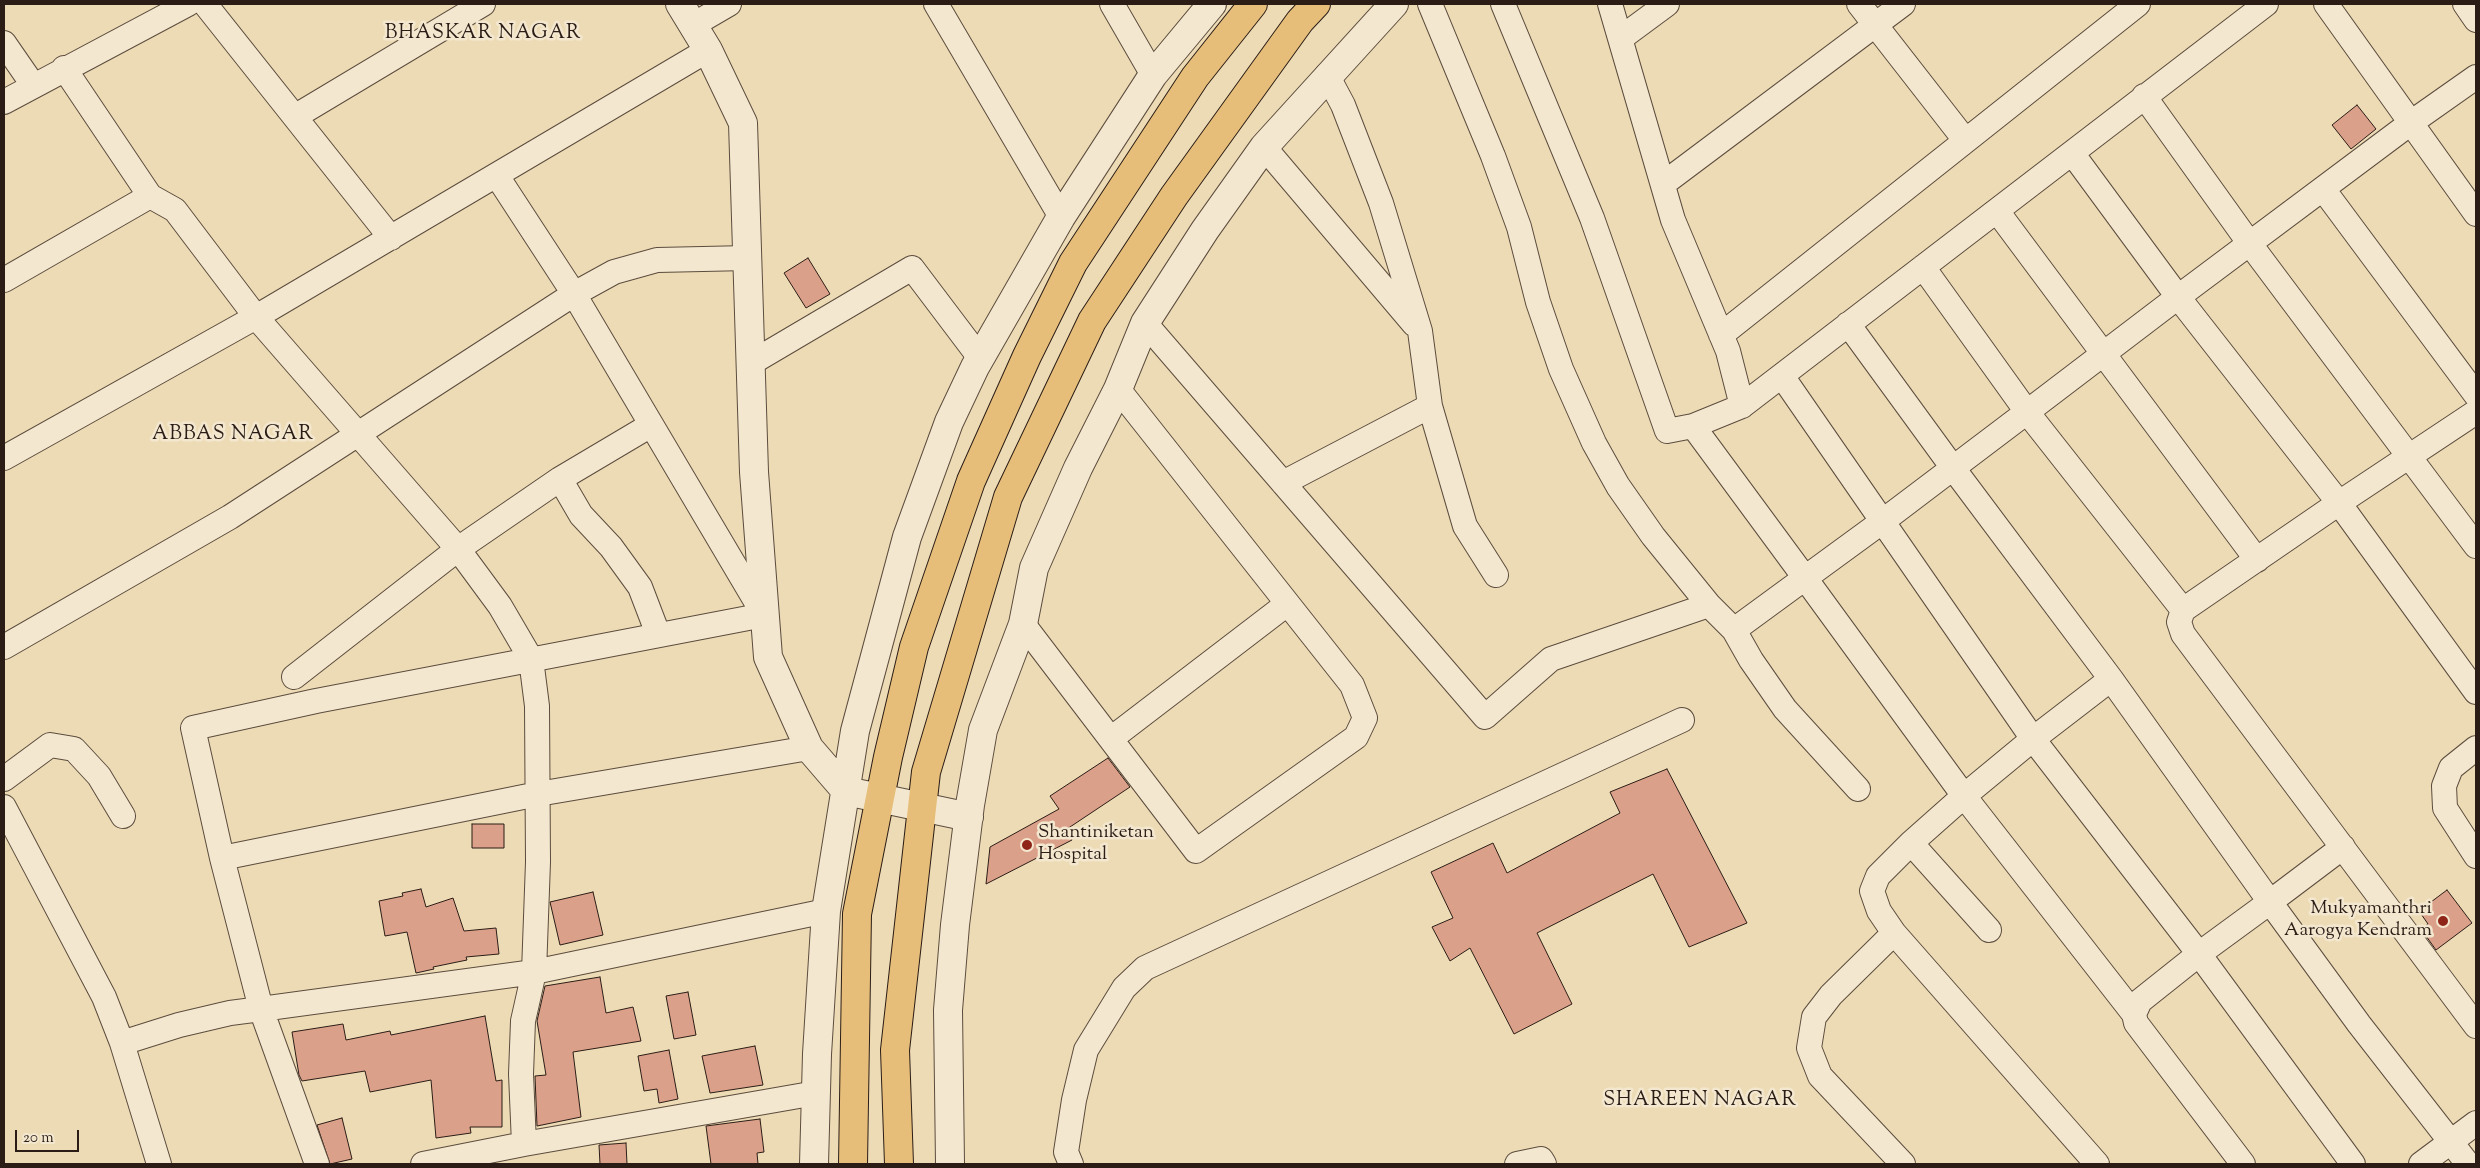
<!DOCTYPE html>
<html>
<head>
<meta charset="utf-8">
<style>
  body { margin:0 }
  #map { position:relative; width:2480px; height:1168px; overflow:hidden; background:#eddbb5; font-family:"Sorts Mill Goudy",serif }
  canvas { display:block }
  .frame { position:absolute; inset:0; border:5px solid #2b1d16; pointer-events:none }
  .scale { position:absolute; left:15px; top:1130px; width:64px; height:22px; box-sizing:border-box; border:2px solid #2b1d16; border-top:0; padding-left:6px; font-size:15px; line-height:18px; white-space:nowrap; color:#2b1d16; -webkit-text-stroke:4px #f3e8cf; paint-order:stroke }
</style>
</head>
<body>
<div id="map">
<canvas width="2480" height="1168"></canvas>
<div class="frame"></div>
<div class="scale">20 m</div>
</div>
<script>
const context = document.querySelector('canvas').getContext('2d');
context.lineJoin = 'round';
function fillPath(path, color) {
  context.fillStyle = color;
  context.fill(path, 'evenodd');
}
function poly(rows) {
  const path = new Path2D();
  for (const r of rows) {
    path.moveTo(r[0], r[1]);
    for (let i = 2; i < r.length; i += 2) path.lineTo(r[i], r[i + 1]);
  }
  return path;
}
function stroke(path, color, width, dash) {
  context.strokeStyle = color;
  context.lineWidth = width;
  context.lineCap = dash ? 'butt' : 'round';
  context.setLineDash(dash || []);
  context.stroke(path);
}
function drawText(font, color, halo, rows, align = 'center') {
  context.font = font + ' "Sorts Mill Goudy",serif';
  context.lineWidth = 5;
  context.setLineDash([]);
  context.textBaseline = 'middle';
  context.strokeStyle = halo;
  context.fillStyle = color;
  for (const [text, x, y, turn = 0] of rows) {
    context.save();
    context.translate(x, y);
    context.rotate((+turn || 0) * Math.PI / 180);
    context.textAlign = isNaN(turn) ? turn : align;
    if (halo) context.strokeText(text, 0, 0);
    context.fillText(text, 0, 0);
    context.restore();
  }
}
const building = poly([
  [2357,105,2376,129,2351,149,2332,125,2357,105],
  [808,258,830,294,806,308,784,273,808,258],
  [1108,758,1130,787,1067,829,1072,840,986,884,990,847,1059,809,1050,796,1108,758],
  [1667,769,1747,923,1689,947,1653,874,1537,933,1572,1004,1514,1034,1470,948,1450,961,1432,927,1453,918,1431,872,1493,843,1507,873,1620,813,1610,792,1667,769],
  [472,824,504,824,504,848,472,848,472,824],
  [421,889,426,907,453,898,464,931,496,928,499,954,466,957,467,960,433,967,434,969,416,973,407,932,385,936,379,901,403,896,402,893,421,889],
  [2447,890,2472,923,2436,950,2421,929,2428,924,2419,911,2447,890],
  [593,892,603,935,560,945,550,902,593,892],
  [600,977,606,1013,633,1007,641,1041,573,1052,581,1117,537,1126,535,1076,546,1075,537,1021,545,986,600,977],
  [688,992,696,1035,674,1039,666,996,688,992],
  [485,1016,496,1081,502,1080,502,1127,470,1127,471,1133,436,1138,431,1080,370,1092,365,1071,302,1081,299,1075,292,1032,343,1024,346,1040,390,1031,391,1035,485,1016],
  [755,1046,763,1085,710,1093,702,1056,755,1046],
  [669,1050,678,1099,659,1103,657,1089,644,1091,638,1056,669,1050],
  [342,1118,352,1159,330,1164,317,1125,342,1118],
  [760,1119,764,1152,757,1153,758,1164,711,1164,706,1126,760,1119],
  [626,1143,627,1164,600,1164,599,1145,626,1143]
]);
const minor = poly([
  [205,4,391,238],
  [936,4,1061,217],
  [1112,4,1153,75],
  [1430,4,1493,156,1519,227,1538,302,1561,369,1594,443,1618,486,1653,536,1709,605,1734,630,1751,660,1785,709,1858,789],
  [1503,4,1592,218,1667,431,1693,426,1742,406,2266,4],
  [1610,4,1673,220,1728,351,1742,406],
  [1859,4,1965,140],
  [2326,4,2476,214],
  [2465,4,2476,20],
  [693,25,729,4],
  [1621,38,1667,4],
  [4,43,33,85],
  [64,68,150,196,175,210,256,317,458,549,500,606,531,659,537,706,538,862,534,972,523,1021,521,1074,524,1144],
  [1327,75,1343,105,1381,203,1420,331,1430,406,1465,526,1496,575],
  [2144,96,2250,244,2476,546],
  [4,102,188,4],
  [296,116,483,4],
  [1264,147,1414,324],
  [2072,153,2178,297,2339,503,2476,412],
  [497,176,574,294,764,615,316,701,193,728,222,858,261,1009,534,972,826,911],
  [1663,184,1903,4],
  [2323,189,2476,395],
  [1997,211,2257,560],
  [1923,267,2027,412,2183,610],
  [4,280,150,196],
  [1145,323,1485,717,1551,659,1709,605],
  [1848,324,1953,468,2111,679,2033,739,1964,796,1805,578,1883,521,1953,468,2027,412,2178,297,2412,122,2476,77],
  [1721,335,2138,4],
  [751,363,912,268,980,358],
  [1782,376,2033,739,2199,954,2353,1164],
  [1693,426,1805,578,1734,630],
  [4,458,256,317,708,50],
  [560,479,581,515,611,547,640,587,658,634],
  [1283,483,1430,406],
  [1023,624,1196,851,1356,737,1365,718,1352,685,1118,389],
  [4,647,230,517,574,294,614,272,657,260,748,258],
  [294,677,458,549,560,479,651,425],
  [2111,679,2270,902,2199,954,2140,1001,2134,1014,2136,1023,2243,1164],
  [2476,692,2339,503,2183,610,2179,622,2183,634,2476,1026],
  [1112,738,1287,604],
  [2476,748,2451,768,2444,786,2445,808,2476,856],
  [4,779,50,745,74,749,99,776,123,816],
  [4,807,104,997,122,1043,159,1164],
  [1911,843,1989,930],
  [2343,847,2270,902,2359,1024,2468,1164],
  [222,858,538,794,809,748],
  [1894,933,1831,995,1814,1017,1809,1048,1820,1076,1903,1164],
  [122,1043,179,1025,230,1013,261,1009,317,1164],
  [423,1164,524,1144,816,1093],
  [1071,1164,1066,1152,1074,1100,1086,1050,1124,988,1145,968,1682,720],
  [1517,1164,1541,1159,1544,1164],
  [2097,1164,1894,933,1879,911,1872,891,1878,876,1911,843,1964,796,2134,1014],
  [2421,1164,2476,1123]
]);
const tertiary = poly([
  [680,4,708,50,743,123,754,472,768,657,809,748,846,791,969,817],
  [814,1164,817,1054,826,911,855,731,907,537,949,422,975,367,1061,217,1153,75,1212,4],
  [950,1164,948,1010,955,925,970,805,983,730,1023,624,1034,568,1078,468,1118,389,1145,323,1205,230,1264,147,1394,4]
]);
const trunk = poly([
  [853,1164,857,914,888,757,914,647,971,481,1027,356,1073,263,1195,77,1253,4],
  [899,1164,895,1050,926,772,1008,497,1092,321,1174,196,1300,21,1316,4]
]);
const markers = [
  [1027,845,6,"#8f2418"],
  [2443,921,6,"#8f2418"]
];
const poiNames = [
  ["Shantiniketan",1038,834],
  ["Hospital",1038,856],
  ["Mukyamanthri",2432,910,"right"],
  ["Aarogya Kendram",2432,932,"right"]
];
const neighbourhoodNames = [
  ["BHASKAR NAGAR",483,35],
  ["ABBAS NAGAR",233,436],
  ["SHAREEN NAGAR",1700,1102]
];
fillPath(building, '#dba089');
stroke(building, '#2b1d16', 1);
stroke(minor, '#5c4c3e', 26);
stroke(tertiary, '#5c4c3e', 30);
stroke(trunk, '#2b1d16', 30);
stroke(minor, '#f3e8cf', 24);
stroke(tertiary, '#f3e8cf', 28);
stroke(trunk, '#e6be7a', 28);
for (const [x, y, r, color] of markers) {
  const dot = new Path2D();
  dot.arc(x, y, r, 0, 2 * Math.PI);
  context.fillStyle = color;
  context.fill(dot);
  stroke(dot, '#f3e8cf', 2);
}
drawText('19px', '#2b1d16', '#f3e8cf', poiNames, 'left');
context.letterSpacing = '1px';
drawText('20px', '#2b1d16', '#f3e8cf', neighbourhoodNames);
context.letterSpacing = '0px';
</script>
</body>
</html>
